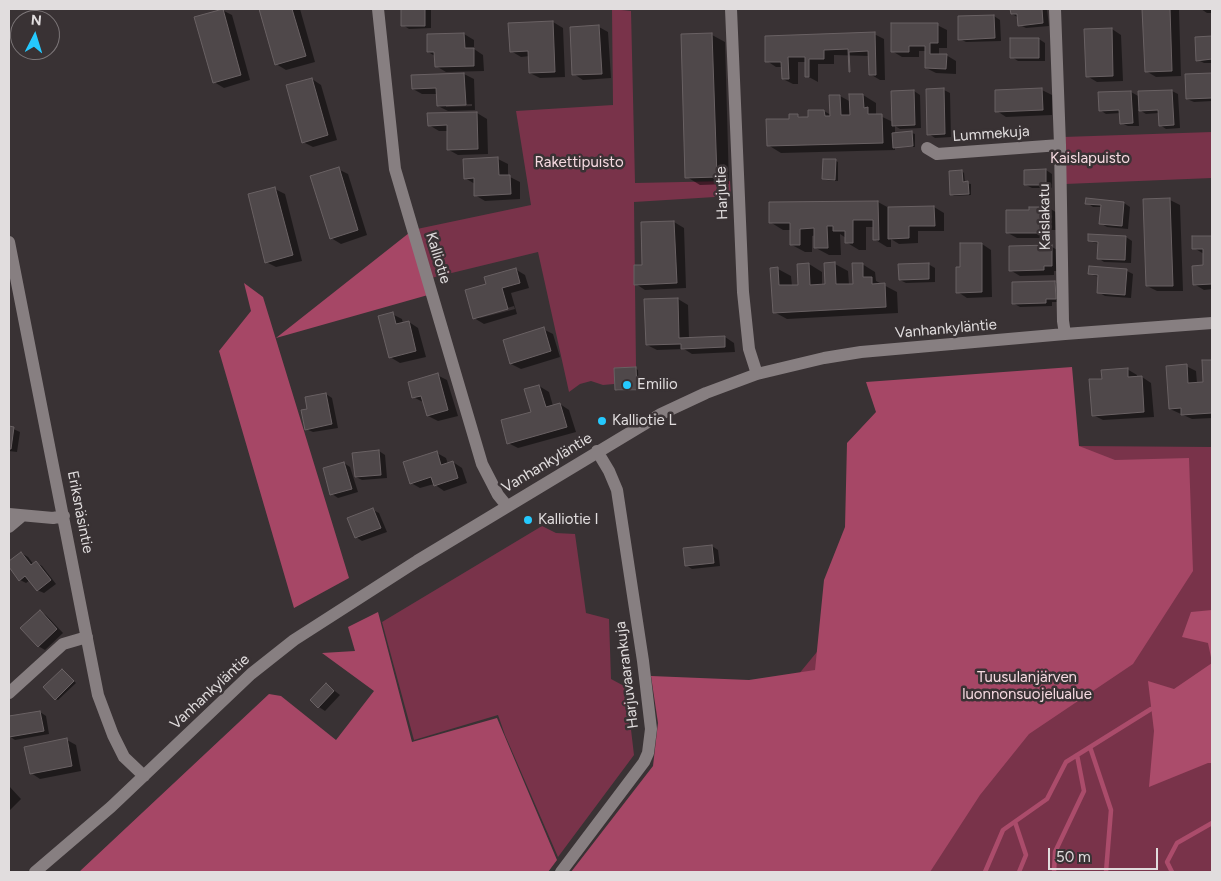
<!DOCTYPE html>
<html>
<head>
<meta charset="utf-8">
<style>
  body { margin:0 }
  #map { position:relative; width:1221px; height:881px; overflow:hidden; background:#393234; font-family:Figtree,sans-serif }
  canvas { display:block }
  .frame { position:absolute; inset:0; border:10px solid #e1ddde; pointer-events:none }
  .north { position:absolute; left:10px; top:10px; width:50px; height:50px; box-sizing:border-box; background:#393234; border:1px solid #7c7678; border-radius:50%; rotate:5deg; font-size:14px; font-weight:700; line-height:20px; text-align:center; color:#e1ddde }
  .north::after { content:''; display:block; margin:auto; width:18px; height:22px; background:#25c9fe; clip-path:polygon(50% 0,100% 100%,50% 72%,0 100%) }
  .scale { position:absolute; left:1048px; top:848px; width:110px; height:22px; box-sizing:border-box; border:2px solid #e1ddde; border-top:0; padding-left:6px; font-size:15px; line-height:18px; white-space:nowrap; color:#e1ddde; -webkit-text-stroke:4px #393234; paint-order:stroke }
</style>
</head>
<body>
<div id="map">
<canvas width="1221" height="881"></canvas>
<div class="frame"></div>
<div class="north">N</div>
<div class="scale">50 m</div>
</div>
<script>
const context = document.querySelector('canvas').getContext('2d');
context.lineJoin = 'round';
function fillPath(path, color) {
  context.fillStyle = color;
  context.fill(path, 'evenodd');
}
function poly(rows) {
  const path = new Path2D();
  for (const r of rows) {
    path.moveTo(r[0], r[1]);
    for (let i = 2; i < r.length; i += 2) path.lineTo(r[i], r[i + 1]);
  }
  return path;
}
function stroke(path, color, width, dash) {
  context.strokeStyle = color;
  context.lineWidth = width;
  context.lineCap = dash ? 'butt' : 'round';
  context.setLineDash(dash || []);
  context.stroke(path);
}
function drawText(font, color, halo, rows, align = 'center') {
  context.font = font + ' Figtree,sans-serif';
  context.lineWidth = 5;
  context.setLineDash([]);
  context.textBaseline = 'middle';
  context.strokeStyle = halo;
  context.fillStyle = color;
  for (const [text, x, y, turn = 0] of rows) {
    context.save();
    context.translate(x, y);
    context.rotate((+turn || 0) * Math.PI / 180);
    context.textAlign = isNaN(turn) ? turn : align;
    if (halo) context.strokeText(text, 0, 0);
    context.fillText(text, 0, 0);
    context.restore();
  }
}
const green = poly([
  [612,9,631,11,635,183,730,181,731,196,634,202,636,367,614,368,614,384,603,385,591,381,580,384,569,392,538,252,431,278,417,229,531,205,516,111,613,105],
  [1212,132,1212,178,1065,184,1063,137],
  [1079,446,1212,447,1212,872,606,872,662,841,934,509],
  [542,526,556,533,575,534,586,613,609,619,611,679,626,687,634,755,558,857,505,735,498,715,414,740,382,622]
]);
const forest = poly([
  [409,233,428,295,276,338],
  [244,283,263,297,349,578,294,608,219,351,251,311],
  [1072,367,1079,446,1115,460,1189,458,1193,571,1133,664,1029,734,980,795,930,872,571,872,653,766,658,723,651,676,749,680,815,670,824,580,845,527,847,443,876,412,866,382],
  [378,612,412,742,497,718,557,860,548,872,79,872,269,694,281,696,336,740,374,691,322,653,355,651,348,627]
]);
const water = poly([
  [1212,610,1212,662,1208,643,1182,637,1191,612],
  [1212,663,1212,763,1208,763,1149,787,1154,731,1148,681,1174,689]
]);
const shadow = poly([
  [261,9,300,9,315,62,286,70,276,64],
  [402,9,431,9,431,28,409,29,403,25],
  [1011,9,1047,9,1049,26,1026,28,1020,25,1019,18,1012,14],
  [1143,9,1176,9,1179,10,1181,76,1156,77,1146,71],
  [1201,9,1212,9,1212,13,1207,13],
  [222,10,232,15,250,80,224,88,214,82],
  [994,16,1000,20,1001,41,966,42,960,39],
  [553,22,563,28,565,77,540,78,530,73,530,56,521,57,511,51],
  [937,25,947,30,947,48,939,48,939,55,946,55,956,61,956,74,936,73,926,68,926,51,919,51,919,57,902,57,892,51],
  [599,27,608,32,611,78,583,80,574,74],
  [1112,29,1121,35,1123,81,1097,82,1087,76],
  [464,34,474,40,474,49,483,55,484,71,446,72,436,66,435,56,428,52],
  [874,34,884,39,885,80,880,80,870,74,869,56,834,55,834,64,818,64,818,82,807,76,806,62,798,62,798,84,793,84,783,79,783,67,776,67,767,61],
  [712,35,725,42,729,184,700,185,687,177],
  [1212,37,1212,63,1204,63,1198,60,1196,39],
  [1039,39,1045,43,1045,61,1018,61,1012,57],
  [464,74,474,79,475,110,448,111,438,106,438,94,422,94,413,89],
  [472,104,472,106,446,107,446,105],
  [1212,74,1212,101,1194,102,1187,99,1186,75],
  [312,79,321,85,337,140,313,147,303,142],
  [944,90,950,93,951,137,935,138,929,134],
  [1042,90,1052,95,1052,115,1006,117,997,111],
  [914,91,920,95,921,128,900,129,895,126,895,134,912,133,915,134,915,147,895,147,895,150,781,153,768,145,790,120,790,115,809,118,824,111,831,115,831,96,840,96,851,102,851,95,863,95,876,103,876,114,893,122],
  [1172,91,1178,94,1180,128,1166,129,1160,125,1159,113,1146,114,1138,109,1139,126,1128,126,1121,123,1121,113,1106,114,1100,110,1131,92,1140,97],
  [477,113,487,119,488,154,458,155,449,150,448,131,439,131,429,125],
  [498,159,508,164,508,176,520,182,520,199,485,201,475,195,475,184,465,178],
  [836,161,838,162,838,181,826,180,823,179],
  [338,169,348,174,367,235,341,244,331,238],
  [1046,170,1052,174,1052,188,1032,188,1026,185],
  [962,171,964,173,965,183,971,184,971,195,954,196,951,194],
  [275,189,285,194,302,261,276,267,266,262],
  [1144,200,1170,200,1180,205,1183,291,1157,291,1147,286],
  [878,202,889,208,934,207,944,213,944,231,918,231,918,243,899,244,891,239,891,247,887,247,874,239,874,227,866,227,866,250,859,250,846,242,846,238,840,234,841,255,829,255,816,248,816,235,812,236,812,252,805,252,792,245,791,230,783,230,770,222],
  [1087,203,1124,203,1130,207,1128,229,1107,227,1100,223,1102,207,1093,207],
  [1049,208,1059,214,1059,230,1050,230,1050,238,1017,238,1008,233,1030,211],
  [674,222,684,228,686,288,645,290,636,284,644,266],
  [1126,237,1132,241,1131,263,1104,262,1098,258,1099,244,1089,241],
  [1212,237,1212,289,1204,290,1194,284,1204,266,1204,254,1194,248,1193,238],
  [982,244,991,250,992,297,967,298,958,292,961,268],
  [1052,247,1061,252,1062,271,1054,271,1054,275,1020,276,1010,270],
  [809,264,822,272,822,286,826,285,835,264,848,271,849,285,854,285,862,264,875,272,876,281,897,292,898,313,787,319,774,312,771,269,778,269,791,276,792,286,799,286],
  [928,264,935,268,935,282,906,283,900,280],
  [515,269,525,275,529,288,511,293,517,314,484,324,474,318,487,285],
  [514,306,515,309,480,318,480,316],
  [1127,271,1133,274,1131,298,1105,296,1098,292,1099,277,1089,274],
  [1055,282,1061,286,1062,302,1052,302,1052,306,1020,307,1013,303],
  [678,299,688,305,689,338,725,337,734,343,735,352,692,354,684,349,657,350,647,345],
  [392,314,402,319,403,324,409,322,418,328,426,357,400,363,390,357],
  [543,329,553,334,560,357,521,369,511,364,504,341],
  [1212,361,1212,418,1192,419,1170,409,1186,366,1196,371,1197,383,1205,383,1203,362],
  [635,368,638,370,639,391,618,391,616,390],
  [1127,369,1137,375,1137,378,1142,377,1151,383,1154,417,1103,420,1093,415,1103,380],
  [437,375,447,380,458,416,438,421,428,416,425,403,413,397],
  [539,386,549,392,553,406,560,404,569,410,576,432,518,448,508,443,532,413],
  [326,394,332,398,338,428,313,432,306,429,308,410],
  [9,427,20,432,17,452,9,451],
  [379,451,385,455,387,478,362,480,356,477],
  [437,453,446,458,448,464,453,462,462,468,467,483,444,491,434,484,420,488,411,483],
  [344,463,350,467,358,492,338,498,332,494],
  [373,510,379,513,387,532,362,541,356,537],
  [712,546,718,550,720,566,692,569,686,565],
  [21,553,28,557,34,565,36,563,42,566,56,584,44,593,37,590,30,580,26,583,20,580,9,565,9,563],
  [40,611,46,615,63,633,45,650,38,646],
  [65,672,76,683,58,700,56,699],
  [327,685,340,695,325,711,319,707],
  [40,712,46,716,49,734,15,740,9,736,9,718],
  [67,740,76,745,81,771,40,779,31,773],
  [9,786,21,799,9,811]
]);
const stream = poly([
  [1090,747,1111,810,1106,872],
  [1015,822,1026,855,1019,872],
  [985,872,1003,830,1047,799,1066,762,1151,709],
  [1054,872,1055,852,1084,791,1077,755],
  [1172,872,1167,862,1177,843,1212,823]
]);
const building = poly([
  [223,9,241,75,213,83,194,17,223,9],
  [259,9,292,9,306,56,275,65,259,9],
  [401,9,425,9,425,26,401,26,401,9],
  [1010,9,1042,9,1043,23,1018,26,1017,14,1011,14,1010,9],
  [1142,9,1170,9,1172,71,1145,72,1142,9],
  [994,15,995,38,958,40,958,16,994,15],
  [553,21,555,72,529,73,528,51,510,52,508,23,553,21],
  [891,23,938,23,938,43,930,43,930,54,947,54,946,69,925,68,925,46,909,46,909,52,891,52,891,23],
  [599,25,602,74,572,75,570,27,599,25],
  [1112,28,1113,76,1086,77,1084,29,1112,28],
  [875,32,876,75,869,75,868,51,849,52,850,72,849,72,848,49,824,50,824,59,809,59,809,77,805,77,805,57,788,57,789,79,782,79,781,62,765,62,765,36,875,32],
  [464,33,465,48,474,48,474,66,435,67,434,52,427,52,427,34,464,33],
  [712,33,717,177,685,178,681,34,712,33],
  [1212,36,1212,59,1196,61,1195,37,1212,36],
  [1010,38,1039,38,1039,58,1010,58,1010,38],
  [464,73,466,105,437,106,436,88,412,89,411,75,464,73],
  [1212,73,1212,98,1186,99,1185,74,1212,73],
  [312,78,328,135,302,143,286,85,312,78],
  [944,88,945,134,927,135,926,89,944,88],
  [1042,88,1043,110,995,112,995,90,1042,88],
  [914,90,915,125,892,126,891,91,914,90],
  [1172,90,1174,125,1159,126,1158,110,1139,111,1138,91,1172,90],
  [1131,91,1133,123,1120,124,1119,110,1099,111,1098,92,1131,91],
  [849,94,863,94,864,108,868,107,868,114,882,114,883,143,767,146,766,119,789,119,789,114,798,114,798,117,808,117,808,110,824,110,825,116,830,116,829,95,840,95,841,115,850,115,849,94],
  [477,112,478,149,447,150,447,125,428,126,427,113,477,112],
  [912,131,913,146,893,148,892,133,912,131],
  [498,157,499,175,510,175,511,194,474,196,474,178,464,179,463,159,498,157],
  [823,159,836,159,835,180,822,179,823,159],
  [339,167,358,230,330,239,310,176,339,167],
  [1046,169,1046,185,1024,185,1024,170,1046,169],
  [962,170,963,182,968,181,969,194,950,195,949,171,962,170],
  [275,187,293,255,265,263,248,194,275,187],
  [1086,198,1124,202,1122,226,1099,224,1101,205,1085,204,1086,198],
  [1170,198,1173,286,1146,286,1143,199,1170,198],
  [878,201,879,240,873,240,873,220,853,220,853,243,845,243,845,231,833,231,833,226,827,226,828,248,814,248,814,228,800,229,800,245,790,245,790,223,769,223,769,202,878,201],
  [934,206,935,226,909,226,909,238,888,239,888,207,934,206],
  [1029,207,1050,207,1050,225,1041,225,1041,233,1006,233,1006,210,1029,210,1029,207],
  [674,221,677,283,634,285,634,265,642,265,641,222,674,221],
  [1088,234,1126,236,1125,260,1097,259,1098,242,1088,241,1088,234],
  [1192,236,1212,236,1212,284,1193,285,1192,266,1203,265,1203,249,1192,249,1192,236],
  [960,243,982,243,982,292,956,293,956,267,960,267,960,243],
  [1052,245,1052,266,1044,266,1044,270,1009,271,1009,246,1052,245],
  [835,262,836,284,853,284,852,263,863,263,863,277,872,277,872,284,885,283,886,307,773,313,770,268,778,267,779,285,798,285,797,264,809,263,810,285,825,284,824,263,835,262],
  [929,263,929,279,899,280,898,264,929,263],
  [1089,266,1127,269,1125,295,1097,293,1098,275,1088,274,1089,266],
  [516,268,520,283,502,288,508,309,473,319,465,290,486,284,484,277,516,268],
  [1055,281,1056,299,1046,299,1046,303,1012,304,1012,282,1055,281],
  [678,298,679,338,725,336,725,347,681,349,681,344,646,345,644,299,678,298],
  [393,312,396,324,409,321,416,351,389,358,378,316,393,312],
  [544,327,551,351,510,364,503,340,544,327],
  [1202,360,1212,360,1212,413,1181,415,1181,408,1169,409,1166,366,1187,364,1188,383,1203,382,1202,360],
  [636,367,637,390,615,390,614,368,636,367],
  [1128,368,1128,377,1142,376,1144,412,1092,416,1089,379,1102,379,1101,370,1128,368],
  [438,373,448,410,427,416,421,396,412,398,408,382,438,373],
  [539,385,546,407,560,403,567,427,507,444,501,420,531,412,524,389,539,385],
  [326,393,332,424,305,430,301,410,307,409,305,397,326,393],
  [9,426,14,427,11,449,9,449,9,426],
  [379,450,381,475,355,477,352,453,379,450],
  [437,451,441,465,453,461,458,478,434,486,431,477,410,484,403,462,437,451],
  [344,462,352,489,330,495,323,468,344,462],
  [373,508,381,528,355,538,347,518,373,508],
  [712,545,714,563,685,566,683,548,712,545],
  [21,552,31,565,36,561,51,580,37,591,25,576,19,581,9,567,9,561,21,552],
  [40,610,57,629,38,647,20,628,40,610],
  [62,669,74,681,55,700,43,687,62,669],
  [326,683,334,691,318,708,310,700,326,683],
  [40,711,44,731,9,737,9,716,40,711],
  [67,738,72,766,30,774,24,747,67,738]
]);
const minor = poly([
  [378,9,395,169,482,464,498,495,507,506],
  [731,9,743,292,749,349,757,374],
  [1055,9,1060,145,1063,321,1065,334],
  [927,148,937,154,1060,145],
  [9,242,98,695,113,735,124,757,144,776],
  [9,514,53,518,64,516],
  [9,527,22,516],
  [9,693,63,644,87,637],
  [35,872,111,807,251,674,294,640,417,561,661,414,706,393,757,374,824,358,861,352,1065,334,1212,323],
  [561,872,644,762,648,753,651,729,643,661,617,490,609,471,597,451]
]);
const markers = [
  [627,385,5,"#25c9fe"],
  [602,421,5,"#25c9fe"],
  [528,520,5,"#25c9fe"]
];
const streetNames = [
  ["Lummekuja",991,134,-4],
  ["Harjutie",722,193,-92],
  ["Kaislakatu",1045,217,-91],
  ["Kalliotie",438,258,73],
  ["Vanhankyläntie",946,329,-5],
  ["Vanhankyläntie",547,463,-31],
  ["Eriksnäsintie",80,512,79],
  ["Harjuvaarankuja",627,675,-97],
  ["Vanhankyläntie",210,692,-43]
];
const parkNames = [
  ["Kaislapuisto",1090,159],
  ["Rakettipuisto",579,163],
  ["Tuusulanjärven",1027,678],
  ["luonnonsuojelualue",1027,695]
];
const poiNames = [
  ["Emilio",637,385],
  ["Kalliotie L",612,421],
  ["Kalliotie I",538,520]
];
fillPath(green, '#79334a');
fillPath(forest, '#a64766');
fillPath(water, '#ab4c6b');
fillPath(shadow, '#0007');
stroke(stream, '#ab4c6b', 4.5);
fillPath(building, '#4f484a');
stroke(building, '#696163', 1);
stroke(minor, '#877f81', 12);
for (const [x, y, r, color] of markers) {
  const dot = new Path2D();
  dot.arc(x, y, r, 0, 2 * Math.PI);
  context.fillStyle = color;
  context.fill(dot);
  stroke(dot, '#393234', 2);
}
drawText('15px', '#e1ddde', '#393234', streetNames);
drawText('15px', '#f6dae1', '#393234', parkNames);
drawText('15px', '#e1ddde', '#393234', poiNames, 'left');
</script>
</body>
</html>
